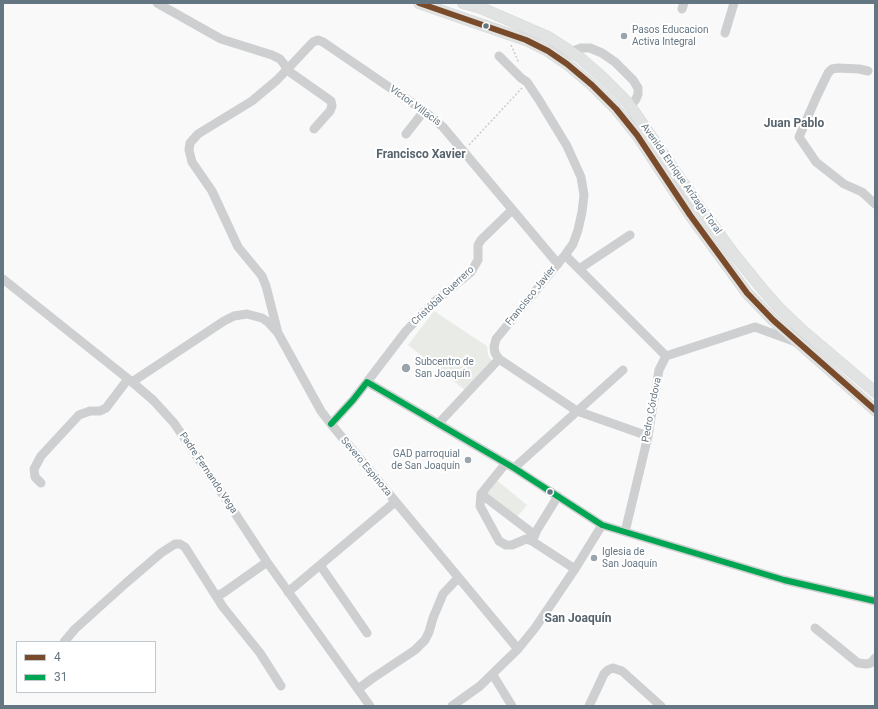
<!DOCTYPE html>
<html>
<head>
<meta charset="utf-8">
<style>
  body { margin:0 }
  #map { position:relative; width:878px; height:709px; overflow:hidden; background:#f9f9f9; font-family:Roboto,sans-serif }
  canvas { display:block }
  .frame { position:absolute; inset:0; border:4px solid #657683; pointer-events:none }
  .legend { position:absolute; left:16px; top:641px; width:140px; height:52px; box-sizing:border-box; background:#fff; border:1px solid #c1c8cd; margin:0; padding:5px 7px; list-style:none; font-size:12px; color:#657683 }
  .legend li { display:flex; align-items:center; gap:8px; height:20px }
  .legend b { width:20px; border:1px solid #c1c8cd }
</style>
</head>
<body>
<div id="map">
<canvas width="878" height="709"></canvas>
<div class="frame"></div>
<ul class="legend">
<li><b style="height:5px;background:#7a4b2a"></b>4</li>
<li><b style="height:5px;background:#00a651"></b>31</li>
</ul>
</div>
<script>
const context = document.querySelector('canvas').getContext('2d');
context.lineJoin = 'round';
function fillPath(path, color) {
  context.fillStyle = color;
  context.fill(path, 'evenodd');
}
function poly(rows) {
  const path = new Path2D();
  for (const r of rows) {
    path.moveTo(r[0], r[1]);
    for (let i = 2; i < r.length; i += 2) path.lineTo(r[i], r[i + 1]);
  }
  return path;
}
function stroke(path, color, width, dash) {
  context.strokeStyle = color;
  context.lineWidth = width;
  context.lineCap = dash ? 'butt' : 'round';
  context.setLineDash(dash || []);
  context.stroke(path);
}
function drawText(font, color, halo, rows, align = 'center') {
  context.font = font + ' Roboto,sans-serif';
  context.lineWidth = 4;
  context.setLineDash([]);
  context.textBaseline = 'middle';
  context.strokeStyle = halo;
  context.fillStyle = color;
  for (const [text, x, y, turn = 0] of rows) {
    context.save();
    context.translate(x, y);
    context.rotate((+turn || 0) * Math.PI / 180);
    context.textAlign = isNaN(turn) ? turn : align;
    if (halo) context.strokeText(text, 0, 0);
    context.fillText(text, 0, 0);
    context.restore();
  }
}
const green = poly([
  [434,311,487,346,488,355,493,362,465,390,408,345],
  [494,478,527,505,515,519,483,495]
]);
const path = poly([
  [511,45,519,63],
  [469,145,522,88]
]);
const minor = poly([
  [157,3,221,39,272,55,280,59,284,64,287,70,331,101,332,106,330,111,314,129],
  [682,9,684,3],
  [725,33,734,3],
  [571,52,581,48,590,48,602,53,615,62,633,80,638,88,638,94,636,99,630,107],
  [499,56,521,78,527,82,539,100,567,146,581,177,584,195,582,212,578,230,573,244,565,255,496,339,494,347,495,353,499,359,577,411,648,436],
  [868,71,859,69,838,68,832,69,828,73,816,98,799,137,816,162,844,184,862,192,875,204],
  [406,134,424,111],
  [565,255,666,356],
  [579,269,630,235],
  [3,279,132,382,153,400,174,423,225,498,267,562,370,706],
  [278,333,266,286,262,276,238,247,212,191,192,162,189,150,190,143,198,134,252,101,277,80,313,42,318,40,323,42,424,111,443,127,558,264],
  [132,382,224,321,234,316,247,314,262,318,268,322,278,333,321,411,331,424,518,649],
  [367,382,406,331,433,303,471,272,478,260,478,245,481,240,512,210],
  [439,423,499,359],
  [331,424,353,400,367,382,514,468,602,525,784,580,875,601],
  [506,463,481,494,535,535],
  [514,468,623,370],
  [41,483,35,477,34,469,41,456,79,415,90,411,100,411,106,408,128,379],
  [481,494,480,506,499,541,506,545,512,545,526,539,532,541],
  [558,496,537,530,532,541,575,569],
  [625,532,648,436,659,370,666,356,755,327,796,342],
  [320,565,367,633],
  [288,592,395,502],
  [216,596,223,607,260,653,281,686],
  [815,628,858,663,866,664,871,663,875,658],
  [64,642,75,629,126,583,161,553,175,544,180,544,185,547,216,596,223,593,267,562],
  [493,675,512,706],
  [358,689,373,678,415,650,425,640,429,632,433,618,443,594,458,578],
  [452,706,480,686,518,649,535,628,575,569,602,525],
  [589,706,604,674,608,670,613,668,622,671,661,706]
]);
const major = poly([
  [419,3,526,40,548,51,567,64,592,85,616,109,637,135,690,215,747,293,773,320,875,410],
  [463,3,481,8,548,37,579,57,602,77,628,103,696,202,733,253,763,290,780,309,802,330,875,392]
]);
const bus1 = poly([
  [419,3,526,40,548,51,567,64,592,85,616,109,637,135,690,215,747,293,773,320,875,410]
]);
const bus2 = poly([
  [331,424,353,400,367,382,514,468,602,525,784,580,875,601]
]);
const markers = [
  [486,26,3.5,"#657683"],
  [624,36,4,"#99a4ac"],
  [406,368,5,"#99a4ac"],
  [468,460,4,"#99a4ac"],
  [550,492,3.5,"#657683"],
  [594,558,4,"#99a4ac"]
];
const poiNames = [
  ["Pasos Educacion",632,30],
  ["Activa Integral",632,42],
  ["Subcentro de",415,362],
  ["San Joaquín",415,374],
  ["GAD parroquial",460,454,"right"],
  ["de San Joaquín",460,466,"right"],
  ["Iglesia de",602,552],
  ["San Joaquín",602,564]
];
const streetNames = [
  ["Víctor Villacís",415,106,36],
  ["Avenida Enrique Arízaga Toral",681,179,55],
  ["Cristóbal Guerrero",443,296,-43],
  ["Francisco Javier",531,296,-51],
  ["Pedro Córdova",652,410,-79],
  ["Severo Espinoza",366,467,50],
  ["Padre Fernando Vega",208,473,56]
];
const quarterNames = [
  ["Juan Pablo",794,124],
  ["Francisco Xavier",421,155],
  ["San Joaquín",578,619]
];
fillPath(green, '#e8ebe6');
stroke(major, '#d5d6d7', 12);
stroke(path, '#cbcccd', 1.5, [2, 2]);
stroke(minor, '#cecfd0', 9);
stroke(major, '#e1e2e2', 11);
stroke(bus1, '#7a4b2a', 6);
stroke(bus2, '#00a651', 6);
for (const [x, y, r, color] of markers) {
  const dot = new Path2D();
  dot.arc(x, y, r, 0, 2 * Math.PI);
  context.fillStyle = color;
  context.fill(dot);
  stroke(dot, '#fff', 1.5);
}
drawText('10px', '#657683', '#fff', poiNames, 'left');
drawText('10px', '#657683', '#fff', streetNames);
drawText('bold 12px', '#57646e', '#fff', quarterNames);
</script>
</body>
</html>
